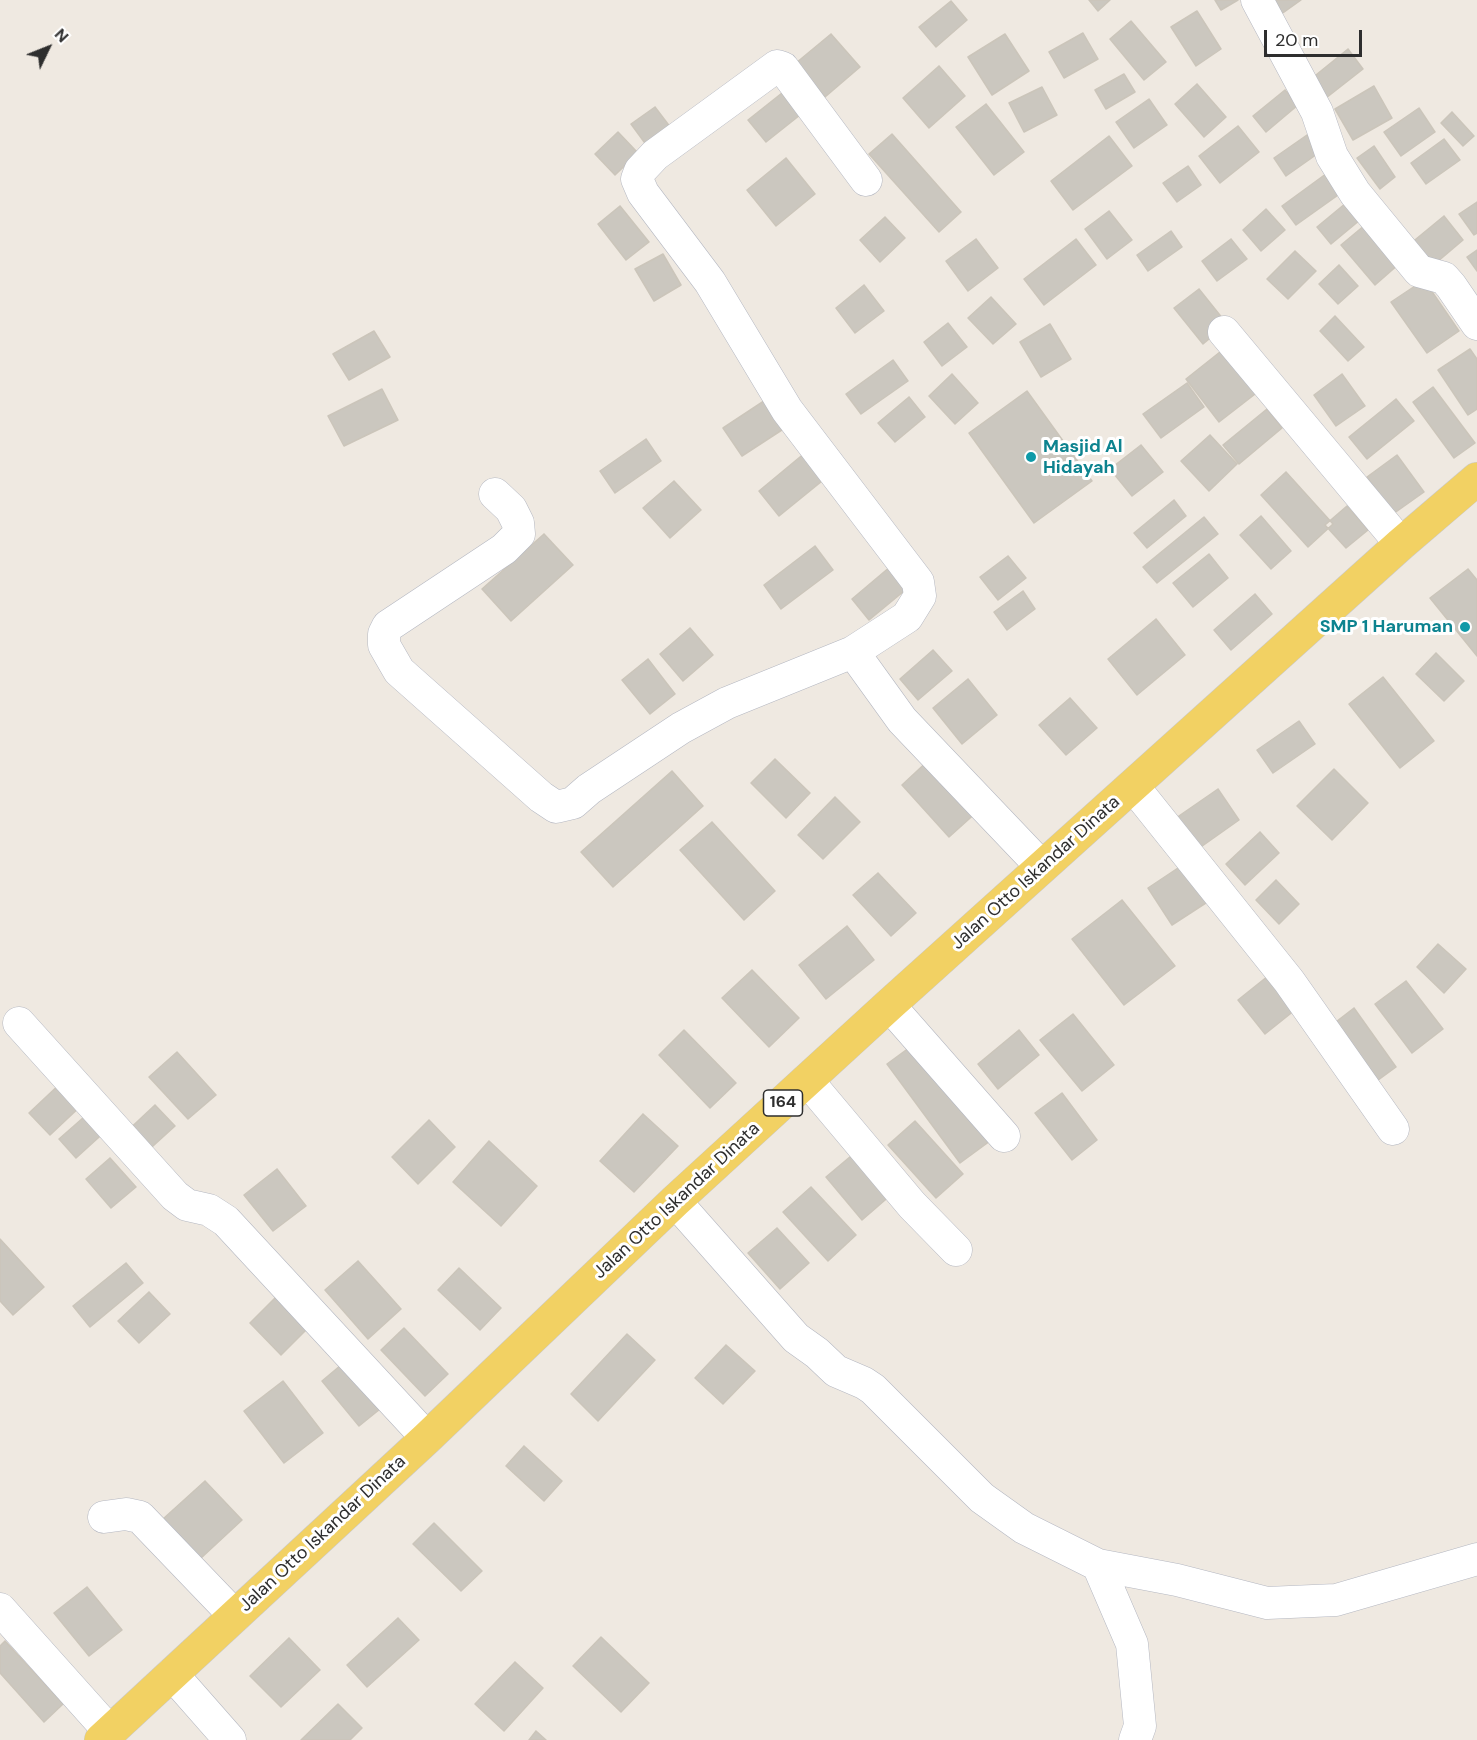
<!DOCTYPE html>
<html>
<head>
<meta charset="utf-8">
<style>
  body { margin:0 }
  #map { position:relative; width:1477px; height:1740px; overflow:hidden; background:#efe9e1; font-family:"DM Sans",sans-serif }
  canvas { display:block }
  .north { position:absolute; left:18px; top:18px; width:60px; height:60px; -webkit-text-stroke:4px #fff; paint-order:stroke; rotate:47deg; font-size:16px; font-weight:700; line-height:24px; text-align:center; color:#2e2e2e }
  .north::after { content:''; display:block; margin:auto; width:21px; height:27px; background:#2e2e2e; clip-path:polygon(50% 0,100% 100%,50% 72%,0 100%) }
  .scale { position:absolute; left:1264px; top:30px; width:98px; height:27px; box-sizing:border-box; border:3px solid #2e2e2e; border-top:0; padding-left:8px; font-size:18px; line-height:21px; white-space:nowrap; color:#2e2e2e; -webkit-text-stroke:4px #fff; paint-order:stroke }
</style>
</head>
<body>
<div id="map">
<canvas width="1477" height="1740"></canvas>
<div class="north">N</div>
<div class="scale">20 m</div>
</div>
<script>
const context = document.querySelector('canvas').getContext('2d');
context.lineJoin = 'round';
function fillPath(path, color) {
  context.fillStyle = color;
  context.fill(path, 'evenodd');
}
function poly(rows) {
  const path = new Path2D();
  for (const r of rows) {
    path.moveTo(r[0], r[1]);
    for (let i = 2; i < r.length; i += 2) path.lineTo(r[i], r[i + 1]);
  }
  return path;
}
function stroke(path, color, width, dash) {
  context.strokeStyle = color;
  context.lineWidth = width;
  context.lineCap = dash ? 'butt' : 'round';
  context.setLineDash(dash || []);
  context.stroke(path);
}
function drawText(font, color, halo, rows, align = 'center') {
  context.font = font + ' "DM Sans",sans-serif';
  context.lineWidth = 6;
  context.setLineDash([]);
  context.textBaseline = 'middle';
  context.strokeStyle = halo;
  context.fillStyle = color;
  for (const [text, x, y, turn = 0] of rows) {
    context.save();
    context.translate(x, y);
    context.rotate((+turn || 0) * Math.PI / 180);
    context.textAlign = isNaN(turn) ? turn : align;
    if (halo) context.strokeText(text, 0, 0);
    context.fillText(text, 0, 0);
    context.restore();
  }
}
const building = poly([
  [1089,0,1110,0,1098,11,1089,0],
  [1215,0,1238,0,1221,10,1215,0],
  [1269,0,1301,0,1280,15,1269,0],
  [951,1,967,20,936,47,919,27,951,1],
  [1197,11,1221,49,1196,66,1171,27,1197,11],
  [1131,21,1166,62,1144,80,1110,39,1131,21],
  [1083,33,1098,59,1064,78,1049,52,1083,33],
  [831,34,860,67,825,97,796,63,831,34],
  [1005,34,1029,71,992,95,968,57,1005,34],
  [1348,49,1363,69,1326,98,1311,79,1348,49],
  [939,66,965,96,929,128,903,98,939,66],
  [1124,74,1135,92,1106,109,1095,90,1124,74],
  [1197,84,1226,117,1204,137,1175,104,1197,84],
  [1374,86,1392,118,1353,140,1335,109,1374,86],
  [1042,87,1057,115,1024,132,1009,103,1042,87],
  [1285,90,1298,105,1266,132,1253,116,1285,90],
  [782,93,800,115,766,142,748,120,782,93],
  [1149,99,1167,125,1134,148,1116,122,1149,99],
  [986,104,1024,152,994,175,956,127,986,104],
  [655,107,674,132,650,150,631,124,655,107],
  [1419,108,1435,132,1401,156,1384,132,1419,108],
  [1452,112,1474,136,1463,146,1441,123,1452,112],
  [1238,126,1259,152,1220,183,1199,156,1238,126],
  [618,132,638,153,615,175,595,154,618,132],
  [892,134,961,212,939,232,869,154,892,134],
  [1307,135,1320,152,1286,176,1274,158,1307,135],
  [1109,136,1132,166,1073,210,1051,181,1109,136],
  [1444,139,1460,160,1426,184,1411,163,1444,139],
  [1374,146,1395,177,1380,189,1357,158,1374,146],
  [786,158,815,194,776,226,747,190,786,158],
  [1188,166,1201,185,1177,202,1163,183,1188,166],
  [1334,168,1348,188,1296,225,1282,206,1334,168],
  [1477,202,1477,233,1474,235,1459,214,1477,202],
  [1346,203,1360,220,1331,244,1317,227,1346,203],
  [620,206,649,242,626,260,598,224,620,206],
  [1266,209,1285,230,1261,251,1243,230,1266,209],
  [1109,211,1132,240,1107,259,1085,229,1109,211],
  [1444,216,1463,240,1430,268,1410,244,1444,216],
  [885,217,905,238,880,262,860,240,885,217],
  [1365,225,1399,264,1375,285,1341,245,1365,225],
  [1171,231,1182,247,1148,271,1137,255,1171,231],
  [976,239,998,268,968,291,946,261,976,239],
  [1076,239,1096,265,1044,305,1024,279,1076,239],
  [1231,239,1247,259,1217,281,1202,261,1231,239],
  [1477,250,1477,271,1467,257,1477,250],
  [1295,251,1316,271,1288,299,1267,279,1295,251],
  [663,254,681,285,654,301,635,269,663,254],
  [1339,265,1358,286,1338,304,1319,284,1339,265],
  [1424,280,1459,331,1427,353,1391,302,1424,280],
  [864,285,884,311,855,333,836,308,864,285],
  [1199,289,1227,324,1203,344,1174,308,1199,289],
  [991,297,1016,324,993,344,968,318,991,297],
  [1335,316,1364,347,1348,361,1320,331,1335,316],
  [948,323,967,347,942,366,924,342,948,323],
  [1050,324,1071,359,1041,377,1020,342,1050,324],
  [374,331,390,357,349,380,333,354,374,331],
  [1225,348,1259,391,1219,422,1186,379,1225,348],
  [1470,349,1477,359,1477,409,1468,415,1438,370,1470,349],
  [893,360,908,381,861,414,846,394,893,360],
  [952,374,978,403,955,424,929,396,952,374],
  [1342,374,1365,406,1336,426,1314,395,1342,374],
  [1187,383,1204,407,1161,438,1143,414,1187,383],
  [1433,387,1475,443,1454,458,1413,402,1433,387],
  [382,389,398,420,344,446,328,416,382,389],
  [1027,391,1092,481,1034,523,969,433,1027,391],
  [770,397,788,426,742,456,723,428,770,397],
  [909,397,925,417,895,442,878,423,909,397],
  [1396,399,1414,421,1367,459,1349,437,1396,399],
  [1267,409,1282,428,1239,464,1223,445,1267,409],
  [1210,435,1237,464,1209,491,1181,461,1210,435],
  [646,439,661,461,615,493,600,471,646,439],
  [1141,445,1163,472,1132,496,1110,469,1141,445],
  [806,452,827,477,779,516,759,491,806,452],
  [1397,455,1424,492,1393,514,1367,477,1397,455],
  [1286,472,1333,524,1308,547,1261,495,1286,472],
  [674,481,701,510,670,538,643,508,674,481],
  [1174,500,1186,516,1147,548,1134,533,1174,500],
  [1347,506,1368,530,1346,548,1325,525,1347,506],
  [1261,516,1291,551,1271,569,1240,535,1261,516],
  [1204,517,1218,534,1157,583,1143,567,1204,517],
  [544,534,573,565,511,621,482,589,544,534],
  [815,546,833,570,781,609,764,585,815,546],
  [1209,554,1228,578,1193,607,1173,583,1209,554],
  [1008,556,1026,578,998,600,980,577,1008,556],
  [897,561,915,582,869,620,852,599,897,561],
  [1468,569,1477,580,1477,656,1430,598,1468,569],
  [1023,591,1035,609,1007,630,994,612,1023,591],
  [1255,594,1272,614,1231,650,1214,630,1255,594],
  [1156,619,1185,655,1137,695,1108,659,1156,619],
  [690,628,713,655,683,681,660,654,690,628],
  [933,650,952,671,918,700,900,679,933,650],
  [1436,653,1464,681,1444,701,1416,674,1436,653],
  [648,659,675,694,650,714,622,680,648,659],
  [1383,677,1434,741,1400,768,1349,704,1383,677],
  [968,679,997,715,962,744,933,708,968,679],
  [1070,698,1097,728,1066,755,1039,725,1070,698],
  [1299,721,1315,744,1273,773,1257,750,1299,721],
  [931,758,979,810,949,837,902,785,931,758],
  [775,759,810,793,786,818,751,783,775,759],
  [1334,769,1368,803,1332,840,1297,806,1334,769],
  [672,771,703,806,613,887,581,852,672,771],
  [1218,789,1239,820,1198,849,1176,818,1218,789],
  [835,797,860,822,823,859,798,835,835,797],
  [712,822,775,891,744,920,680,850,712,822],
  [1260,832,1279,853,1245,885,1226,864,1260,832],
  [1187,862,1212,899,1172,925,1148,888,1187,862],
  [878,873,916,913,891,936,853,895,878,873],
  [1276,880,1299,904,1279,924,1256,900,1276,880],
  [1122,900,1175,966,1124,1005,1072,939,1122,900],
  [847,926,874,960,826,999,799,965,847,926],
  [1438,944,1466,969,1444,993,1417,967,1438,944],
  [752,970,799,1018,769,1047,722,998,752,970],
  [1273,972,1300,1006,1265,1034,1238,1000,1273,972],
  [1406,981,1443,1029,1412,1053,1375,1004,1406,981],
  [1354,1008,1396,1067,1370,1086,1328,1028,1354,1008],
  [1073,1014,1114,1065,1082,1091,1040,1040,1073,1014],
  [684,1030,736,1083,710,1108,659,1055,684,1030],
  [1019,1030,1039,1055,998,1089,978,1064,1019,1030],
  [917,1042,990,1141,960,1163,887,1064,917,1042],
  [177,1052,216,1095,188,1119,149,1077,177,1052],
  [63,1081,84,1103,50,1135,29,1113,63,1081],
  [1062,1093,1097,1140,1072,1160,1035,1113,1062,1093],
  [155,1105,175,1126,142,1156,123,1135,155,1105],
  [92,1110,109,1128,76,1158,59,1139,92,1110],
  [643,1114,678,1146,634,1192,600,1161,643,1114],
  [429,1120,455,1147,418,1184,392,1157,429,1120],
  [915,1121,963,1174,936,1198,888,1145,915,1121],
  [489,1141,537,1186,501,1226,453,1182,489,1141],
  [857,1151,892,1194,862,1220,826,1177,857,1151],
  [110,1158,136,1187,111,1208,86,1179,110,1158],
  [277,1169,306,1206,273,1231,244,1195,277,1169],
  [811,1187,856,1235,828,1261,783,1212,811,1187],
  [777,1228,809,1263,780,1289,748,1253,777,1228],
  [0,1239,44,1287,13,1315,0,1301,0,1239],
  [358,1261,401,1309,368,1339,325,1290,358,1261],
  [126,1263,143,1283,90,1327,73,1306,126,1263],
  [459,1268,501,1308,480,1330,438,1290,459,1268],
  [149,1292,170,1314,139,1343,118,1321,149,1292],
  [278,1295,309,1327,281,1355,250,1323,278,1295],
  [404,1328,448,1374,425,1396,381,1350,404,1328],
  [627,1334,655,1360,598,1421,571,1394,627,1334],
  [726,1345,755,1371,723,1404,695,1378,726,1345],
  [347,1360,385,1405,359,1426,322,1381,347,1360],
  [283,1381,323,1433,284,1463,244,1411,283,1381],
  [524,1446,562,1481,544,1501,506,1466,524,1446],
  [205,1481,242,1520,200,1559,163,1519,205,1481],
  [434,1523,482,1571,461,1591,413,1544,434,1523],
  [87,1587,122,1630,89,1656,54,1613,87,1587],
  [398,1618,419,1640,367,1687,347,1665,398,1618],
  [601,1637,649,1683,621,1712,573,1666,601,1637],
  [289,1638,320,1670,281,1707,250,1676,289,1638],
  [5,1641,63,1704,44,1722,0,1673,0,1646,5,1641],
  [515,1662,543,1688,504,1731,475,1704,515,1662],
  [338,1704,362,1728,350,1740,301,1740,338,1704],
  [536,1731,546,1740,529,1740,536,1731]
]);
const minor = poly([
  [1257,0,1317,112,1332,156,1355,193,1419,271,1444,278,1451,286,1477,324],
  [1224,332,1401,544],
  [495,494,511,509,518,523,519,534,504,549,388,626,384,634,384,645,399,671,541,797,556,807,573,803,589,789,681,728,727,703,853,652,907,617,920,596,918,582,787,410,710,282,643,193,637,179,640,171,655,155,777,66,783,68,866,180],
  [853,652,902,720,1042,867],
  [1133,786,1289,981,1393,1129],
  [889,1005,1004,1136],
  [19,1023,175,1196,187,1205,209,1210,226,1221,427,1438],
  [807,1080,912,1205,956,1250],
  [675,1201,796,1338,817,1353,836,1371,864,1383,873,1389,982,1498,1024,1528,1098,1565,1177,1580,1267,1603,1336,1600,1477,1559],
  [104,1517,126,1514,140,1517,235,1616],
  [1098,1565,1132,1644,1140,1726,1135,1740],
  [0,1609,110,1732],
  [172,1674,230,1740]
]);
const major = poly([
  [101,1740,427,1438,675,1201,889,1005,1401,544,1477,479]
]);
const markers = [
  [1031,457,6,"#0f9aa8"],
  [1465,627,6,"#0f9aa8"]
];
const shields = [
  [783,1103,39]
];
const shieldNames = [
  ["164",783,1103]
];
const cultureNames = [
  ["Masjid Al",1043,447],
  ["Hidayah",1043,468],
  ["SMP 1 Haruman",1453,627,"right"]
];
const streetNames = [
  ["Jalan Otto Iskandar Dinata",1036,873,-42],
  ["Jalan Otto Iskandar Dinata",677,1201,-43],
  ["Jalan Otto Iskandar Dinata",323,1534,-43]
];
fillPath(building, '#cbc7bf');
stroke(building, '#cbc5ba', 1.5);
stroke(minor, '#b4b7c1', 33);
stroke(major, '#c9c9c9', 34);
stroke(minor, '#fff', 32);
stroke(major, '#f2d163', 33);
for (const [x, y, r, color] of markers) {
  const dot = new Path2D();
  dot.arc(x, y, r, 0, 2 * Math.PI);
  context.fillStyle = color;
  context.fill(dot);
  stroke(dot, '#fff', 2);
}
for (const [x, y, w] of shields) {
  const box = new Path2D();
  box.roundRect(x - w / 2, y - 13, w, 26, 4.5);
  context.fillStyle = '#fff';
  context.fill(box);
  stroke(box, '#2e2e2e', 1.5);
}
drawText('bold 16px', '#2e2e2e', null, shieldNames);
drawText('bold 18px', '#0d838f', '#fff', cultureNames, 'left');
drawText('18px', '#2e2e2e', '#fff', streetNames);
</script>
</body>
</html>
